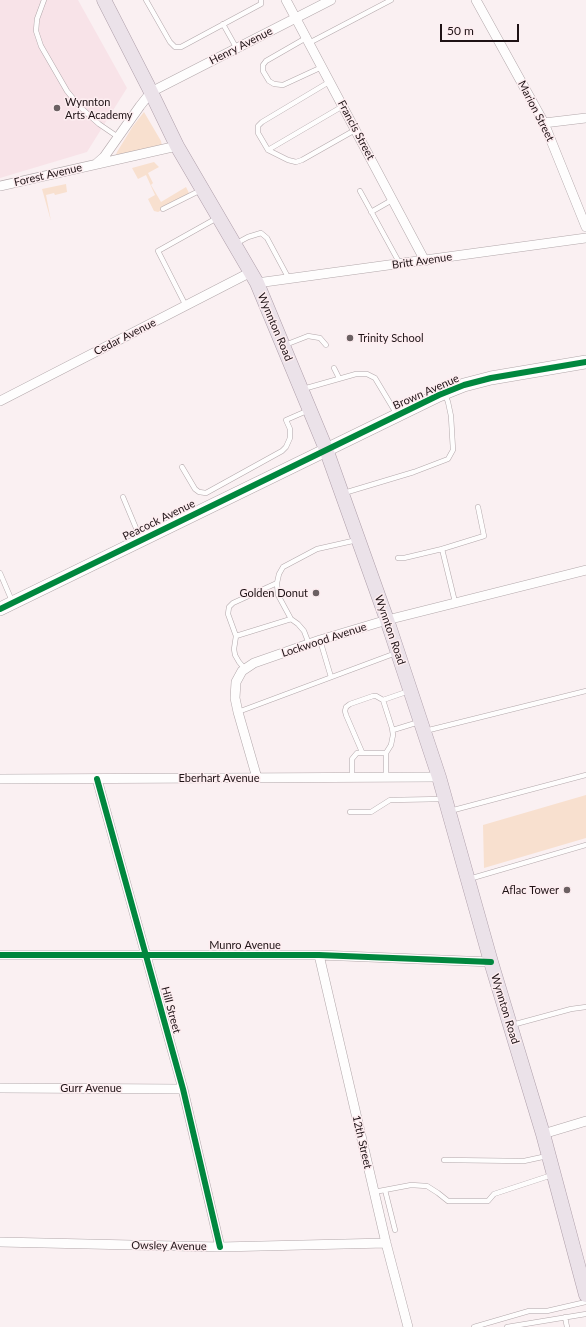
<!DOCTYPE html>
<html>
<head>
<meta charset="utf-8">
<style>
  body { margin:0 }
  #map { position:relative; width:586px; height:1327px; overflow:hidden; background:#faf0f2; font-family:Lato,sans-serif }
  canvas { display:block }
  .scale { position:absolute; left:440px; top:24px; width:79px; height:18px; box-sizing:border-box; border:2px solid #1e1215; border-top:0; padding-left:5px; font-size:12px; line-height:14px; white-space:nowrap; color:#1e1215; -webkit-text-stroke:3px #fdedf0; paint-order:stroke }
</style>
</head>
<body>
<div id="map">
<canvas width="586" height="1327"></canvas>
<div class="scale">50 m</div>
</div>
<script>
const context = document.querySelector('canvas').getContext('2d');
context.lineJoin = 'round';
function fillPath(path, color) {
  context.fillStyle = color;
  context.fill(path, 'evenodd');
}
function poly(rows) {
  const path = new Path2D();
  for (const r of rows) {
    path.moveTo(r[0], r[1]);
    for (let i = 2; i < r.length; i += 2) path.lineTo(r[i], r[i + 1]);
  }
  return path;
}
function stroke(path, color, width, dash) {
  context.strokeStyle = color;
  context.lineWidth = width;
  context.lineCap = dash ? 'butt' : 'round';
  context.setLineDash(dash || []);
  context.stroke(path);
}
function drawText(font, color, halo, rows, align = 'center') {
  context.font = font + ' Lato,sans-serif';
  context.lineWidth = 3;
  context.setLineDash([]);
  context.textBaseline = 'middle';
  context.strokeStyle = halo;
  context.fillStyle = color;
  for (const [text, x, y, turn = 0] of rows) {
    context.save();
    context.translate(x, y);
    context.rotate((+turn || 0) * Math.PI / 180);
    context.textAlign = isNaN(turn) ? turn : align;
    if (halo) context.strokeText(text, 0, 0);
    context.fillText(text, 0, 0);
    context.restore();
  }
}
const built = poly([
  [0,0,78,0,127,88,87,152,0,178]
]);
const green = poly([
  [144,112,161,141,162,146,116,155,117,152,133,126],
  [154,162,159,167,148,173,153,183,151,185,161,202,186,187,189,193,183,199,158,212,154,211,148,199,155,195,146,175,138,179,132,168],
  [66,184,67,192,55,195,54,193,46,195,51,221,42,189],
  [586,795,586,838,484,868,483,825]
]);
const lane = poly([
  [44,0,37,19,36,31,41,46,67,91,80,107,99,124,118,137],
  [146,0,170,42,175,47,181,47,261,4,261,0],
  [223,24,237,49],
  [306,38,266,61,263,65,263,71,269,81,274,84,283,85,322,67],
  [309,43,391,0],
  [329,82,262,122,258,126,258,133,268,150,288,160,296,162,302,160,355,130],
  [268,150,343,106],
  [360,191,400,264],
  [163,209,201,190],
  [371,212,392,200],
  [235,244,248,237,261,233,267,238,289,279],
  [186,306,158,251,217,218],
  [285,345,308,336,320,338,326,345],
  [334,368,339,378],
  [303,389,356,374,367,374,375,378,396,413],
  [182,467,195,489,199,492,206,493,282,451,286,447,290,438,290,429,286,420,309,410],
  [344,493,414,472,448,459,453,450,451,416,448,402,445,394],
  [123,497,141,540],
  [398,558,404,558,442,549],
  [0,573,12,601],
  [455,602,442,549,484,536,478,507],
  [236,636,291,619],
  [320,640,331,677],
  [309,644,304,631,298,624,291,619,278,595,277,583,279,574,283,567,317,549,357,540],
  [245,669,239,662,235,655,234,649,236,636,228,614,229,607,233,603,277,583],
  [238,712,396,653],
  [393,730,419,722],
  [425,731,586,691],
  [362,752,346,715,345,711,346,707,350,704,373,696,376,696,383,700,409,691],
  [386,777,386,753],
  [352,778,352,759,357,753,386,753,391,745,393,735,392,728,383,700],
  [450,811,586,775],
  [350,812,371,812,390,800,443,799],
  [469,879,586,845],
  [512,1025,571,1009,586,1007],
  [444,1160,524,1161,547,1156],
  [385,1190,395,1230],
  [374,1192,411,1185,427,1186,438,1193,448,1201,488,1201,494,1194,552,1175],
  [565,1317,567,1327],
  [474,1327,529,1311,547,1311,586,1302],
  [507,1327,586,1314]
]);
const street = poly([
  [286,0,425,261],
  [476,0,544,123,586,227],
  [544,123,586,118],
  [96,164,104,157,140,106,151,92,331,0],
  [0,186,177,146],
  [257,283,586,238],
  [0,401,251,272],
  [257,778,238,712,235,698,236,682,242,671,254,663,320,640,387,620,586,570],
  [0,779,439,777],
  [97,779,183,1089,220,1247],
  [0,955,319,955,491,962],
  [319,955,386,1243,408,1327],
  [0,1088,183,1089],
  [543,1134,586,1121],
  [0,1242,220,1247,386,1243]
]);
const secondary = poly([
  [0,609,439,395,464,385,491,378,586,362]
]);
const primary = poly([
  [104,0,148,86,177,146,257,283,326,449,387,620,439,777,491,962,543,1134,586,1295]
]);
const cycleway = poly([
  [0,609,439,395,464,385,491,378,586,362],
  [97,779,183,1089,220,1247],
  [0,955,319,955,491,962]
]);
const markers = [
  [57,108,4,"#6b6062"],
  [350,338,4,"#6b6062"],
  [316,593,4,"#6b6062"],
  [567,890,4,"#6b6062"]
];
const streetNames = [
  ["Henry Avenue",241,46,-27],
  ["Marion Street",536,111,63],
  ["Francis Street",356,130,62],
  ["Forest Avenue",48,175,-13],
  ["Britt Avenue",422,261,-8],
  ["Wynnton Road",275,327,67],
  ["Cedar Avenue",125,337,-27],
  ["Brown Avenue",426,392,-24],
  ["Peacock Avenue",159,520,-26],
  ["Wynnton Road",390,630,71],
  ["Lockwood Avenue",324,640,-18],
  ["Eberhart Avenue",219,778],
  ["Munro Avenue",245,945],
  ["Wynnton Road",505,1009,73],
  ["Hill Street",171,1010,75],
  ["Gurr Avenue",91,1088],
  ["12th Street",362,1142,77],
  ["Owsley Avenue",169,1246,1]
];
const poiNames = [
  ["Wynnton",65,102],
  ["Arts Academy",65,115],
  ["Trinity School",358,338],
  ["Golden Donut",308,593,"right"],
  ["Aflac Tower",559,890,"right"]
];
fillPath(built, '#f8e3e8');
fillPath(green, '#f8e0cf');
stroke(lane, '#b2a7aa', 5.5);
stroke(street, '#b2a7aa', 10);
stroke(secondary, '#b2a7aa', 14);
stroke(primary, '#ae9ea9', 15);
stroke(lane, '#fefdfd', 4.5);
stroke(street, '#fefdfd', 9);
stroke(secondary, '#fefdfd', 13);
stroke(primary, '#ebe2e9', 14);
stroke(cycleway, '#00873e', 6);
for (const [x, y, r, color] of markers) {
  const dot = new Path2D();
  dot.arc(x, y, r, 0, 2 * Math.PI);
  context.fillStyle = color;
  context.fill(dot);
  stroke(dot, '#fdedf0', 1.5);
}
drawText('11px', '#1e1215', '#fdedf0', streetNames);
drawText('11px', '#1e1215', '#fdedf0', poiNames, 'left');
</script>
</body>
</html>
